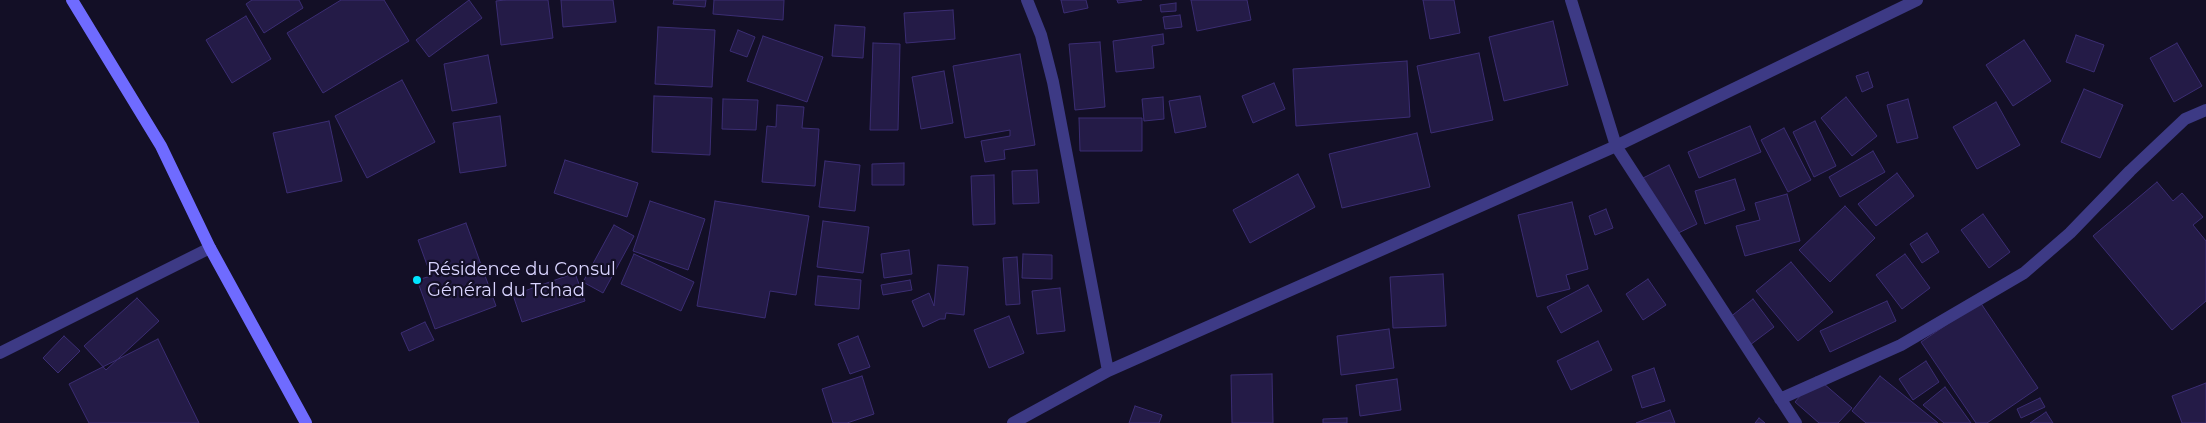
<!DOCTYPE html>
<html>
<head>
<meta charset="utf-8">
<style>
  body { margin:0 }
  canvas { display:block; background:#130f26 }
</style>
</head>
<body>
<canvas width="2206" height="423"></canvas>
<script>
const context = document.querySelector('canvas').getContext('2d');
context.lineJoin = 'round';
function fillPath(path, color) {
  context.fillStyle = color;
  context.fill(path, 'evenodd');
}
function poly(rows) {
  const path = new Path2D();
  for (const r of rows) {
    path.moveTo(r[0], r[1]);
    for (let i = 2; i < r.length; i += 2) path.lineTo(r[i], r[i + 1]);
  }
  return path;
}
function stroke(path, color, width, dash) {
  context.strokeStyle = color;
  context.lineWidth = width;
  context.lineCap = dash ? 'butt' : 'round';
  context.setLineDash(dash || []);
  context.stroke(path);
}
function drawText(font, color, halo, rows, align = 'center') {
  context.font = font + ' Montserrat,sans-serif';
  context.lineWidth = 4.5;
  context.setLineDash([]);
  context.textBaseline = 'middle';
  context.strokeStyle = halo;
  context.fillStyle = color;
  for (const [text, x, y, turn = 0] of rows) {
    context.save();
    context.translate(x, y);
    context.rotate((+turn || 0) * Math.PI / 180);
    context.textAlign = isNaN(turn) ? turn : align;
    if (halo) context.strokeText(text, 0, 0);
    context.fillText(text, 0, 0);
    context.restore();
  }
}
const building = poly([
  [252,0,299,0,303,8,264,33,246,4,252,0],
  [341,0,384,0,409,41,323,93,287,33,341,0],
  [469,0,482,18,429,57,416,40,469,0],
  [505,0,548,0,553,38,501,45,496,1,505,0],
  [561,0,613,0,616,22,563,27,561,0],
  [674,0,706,0,705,7,673,4,674,0],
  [714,0,784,0,783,20,713,14,714,0],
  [1061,0,1086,0,1088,8,1064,13,1061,0],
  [1117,0,1142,0,1118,3,1117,0],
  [1191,0,1247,0,1251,20,1197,31,1191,0],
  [1423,0,1454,0,1460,33,1430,39,1423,0],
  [1176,3,1176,11,1161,12,1160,5,1176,3],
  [953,10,955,39,906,43,904,13,953,10],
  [1180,15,1182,27,1165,29,1163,17,1180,15],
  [246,16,271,59,232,83,206,40,246,16],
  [1553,21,1568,85,1504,101,1489,37,1553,21],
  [835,25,865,27,863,58,832,56,835,25],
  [658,27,715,30,712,87,655,84,658,27],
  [738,30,755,37,747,57,730,51,738,30],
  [1163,34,1164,44,1152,46,1154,68,1116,72,1113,41,1163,34],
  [2076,35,2104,45,2094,72,2066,62,2076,35],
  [763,36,823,57,807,102,747,81,763,36],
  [2024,40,2051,81,2013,106,1986,65,2024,40],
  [1100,42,1105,107,1075,110,1069,44,1100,42],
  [873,43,900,44,898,130,870,130,873,43],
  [2177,43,2202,86,2174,102,2150,58,2177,43],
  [1479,53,1493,120,1431,133,1417,66,1479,53],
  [1020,54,1035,145,1004,150,1005,159,985,162,981,141,1010,136,1010,130,965,138,953,66,1020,54],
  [488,55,497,103,452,111,444,64,488,55],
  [1407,61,1410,117,1296,126,1293,69,1407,61],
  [944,71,953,123,921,129,912,77,944,71],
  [1868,72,1873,87,1862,92,1856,76,1868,72],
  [402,80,435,142,367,178,335,116,402,80],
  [1274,83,1285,109,1253,123,1242,96,1274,83],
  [2084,89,2123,105,2100,158,2061,142,2084,89],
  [654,96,712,98,710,155,652,152,654,96],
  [1200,96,1206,127,1175,133,1169,101,1200,96],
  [1163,97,1164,119,1144,121,1142,99,1163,97],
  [1846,97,1877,136,1852,156,1821,118,1846,97],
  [723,99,758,100,756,130,722,129,723,99],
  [1908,99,1918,138,1897,143,1887,105,1908,99],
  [1996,102,2020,145,1977,169,1953,127,1996,102],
  [777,105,804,107,802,128,819,129,815,186,762,182,767,126,776,127,777,105],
  [500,116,506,166,460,173,453,123,500,116],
  [1079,118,1142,118,1142,151,1080,151,1079,118],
  [329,121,342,181,287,193,273,133,329,121],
  [1815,121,1836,166,1814,177,1793,132,1815,121],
  [1750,126,1761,152,1699,178,1688,152,1750,126],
  [1784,128,1811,180,1788,192,1761,140,1784,128],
  [1417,133,1430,187,1342,208,1329,154,1417,133],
  [1873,151,1885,172,1840,197,1829,177,1873,151],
  [565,160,638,183,627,217,554,193,565,160],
  [825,161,860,165,855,211,819,207,825,161],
  [904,163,904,185,872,185,872,164,904,163],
  [1669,165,1697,224,1670,237,1643,178,1669,165],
  [1037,170,1039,203,1013,204,1012,171,1037,170],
  [1897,173,1914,196,1876,226,1858,204,1897,173],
  [1298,174,1315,207,1250,243,1233,210,1298,174],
  [994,175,995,224,973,225,971,176,994,175],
  [1735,179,1745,210,1705,224,1695,191,1735,179],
  [2157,182,2173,201,2182,193,2203,217,2193,225,2206,241,2206,301,2172,330,2093,236,2157,182],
  [1787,194,1800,241,1745,256,1736,226,1760,220,1755,203,1787,194],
  [650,201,705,219,688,270,633,251,650,201],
  [715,201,809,216,796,295,770,291,765,318,697,306,715,201],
  [1572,202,1588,269,1566,275,1570,289,1537,297,1518,215,1572,202],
  [1845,206,1875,238,1830,282,1799,250,1845,206],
  [1606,209,1613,228,1595,235,1589,216,1606,209],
  [1983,214,2010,252,1989,268,1961,230,1983,214],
  [823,221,869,227,863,273,817,267,823,221],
  [466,223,496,306,435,329,417,280,431,276,418,240,466,223],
  [614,225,634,236,603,293,583,282,614,225],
  [1927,233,1939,252,1922,263,1910,244,1927,233],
  [909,250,912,274,884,278,881,254,909,250],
  [634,254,694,282,681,311,621,284,634,254],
  [1023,254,1052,255,1052,279,1022,278,1023,254],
  [1905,254,1930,288,1902,309,1876,275,1905,254],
  [1017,257,1020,304,1006,305,1003,258,1017,257],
  [1791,262,1833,312,1798,341,1756,291,1791,262],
  [938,265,968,267,964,315,946,313,945,319,940,319,923,327,912,301,929,293,934,306,938,265],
  [575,273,585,301,522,322,513,295,575,273],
  [1443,274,1446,326,1393,328,1390,277,1443,274],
  [818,276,861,280,859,309,815,305,818,276],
  [1648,279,1666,305,1643,320,1626,294,1648,279],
  [910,280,912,290,883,295,881,285,910,280],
  [1588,285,1602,311,1561,333,1547,307,1588,285],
  [1060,288,1065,331,1037,334,1032,291,1060,288],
  [137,298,159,321,106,370,84,346,137,298],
  [1753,299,1774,327,1750,345,1729,318,1753,299],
  [1887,301,1896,321,1830,352,1820,331,1887,301],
  [1980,302,2038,388,1987,423,1976,423,1921,342,1980,302],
  [1009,316,1024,353,989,368,974,330,1009,316],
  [425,322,434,340,409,351,401,333,425,322],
  [1389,329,1394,368,1341,375,1337,336,1389,329],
  [64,336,80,351,58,373,43,358,64,336],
  [858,336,870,367,850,374,838,344,858,336],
  [158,339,199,423,89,423,69,384,158,339],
  [1598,341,1612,370,1571,390,1557,361,1598,341],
  [1926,361,1939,382,1913,400,1899,379,1926,361],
  [1654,368,1665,401,1642,408,1632,376,1654,368],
  [1272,374,1273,423,1232,423,1231,375,1272,374],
  [862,376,874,414,847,423,833,423,822,389,862,376],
  [1880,376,1938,423,1866,423,1852,411,1880,376],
  [1816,377,1852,408,1838,423,1819,423,1795,402,1816,377],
  [1397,379,1401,410,1360,416,1356,385,1397,379],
  [2206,383,2206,423,2182,423,2172,396,2206,383],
  [1945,387,1971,423,1944,423,1923,405,1945,387],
  [2040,398,2045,407,2021,418,2017,409,2040,398],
  [1135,406,1162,415,1159,423,1129,423,1135,406],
  [1670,410,1675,423,1636,423,1670,410],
  [2046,412,2053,423,2030,423,2046,412],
  [1347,418,1347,423,1323,423,1323,419,1347,418],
  [1759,418,1765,423,1755,423,1759,418]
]);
const minor = poly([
  [1027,0,1041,35,1053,82,1108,371],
  [0,353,210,248],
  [1780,399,1901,345,2024,273,2070,233,2130,171,2185,119,2206,110],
  [1013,423,1108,371,1616,146,1571,0],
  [1796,423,1616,146,1917,0]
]);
const secondary = poly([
  [72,0,161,146,210,248,306,423]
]);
const markers = [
  [417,280,5,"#00e5ff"]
];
const poiNames = [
  ["Résidence du Consul",427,270],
  ["Général du Tchad",427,291]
];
fillPath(building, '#241b47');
stroke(building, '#3b2d73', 1);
stroke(minor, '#3d3a85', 12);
stroke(secondary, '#6f6bff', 12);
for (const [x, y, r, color] of markers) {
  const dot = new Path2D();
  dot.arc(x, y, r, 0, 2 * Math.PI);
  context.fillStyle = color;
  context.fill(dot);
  stroke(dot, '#130f26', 2);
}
drawText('18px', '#d9d4ff', '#130f26', poiNames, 'left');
</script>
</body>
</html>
